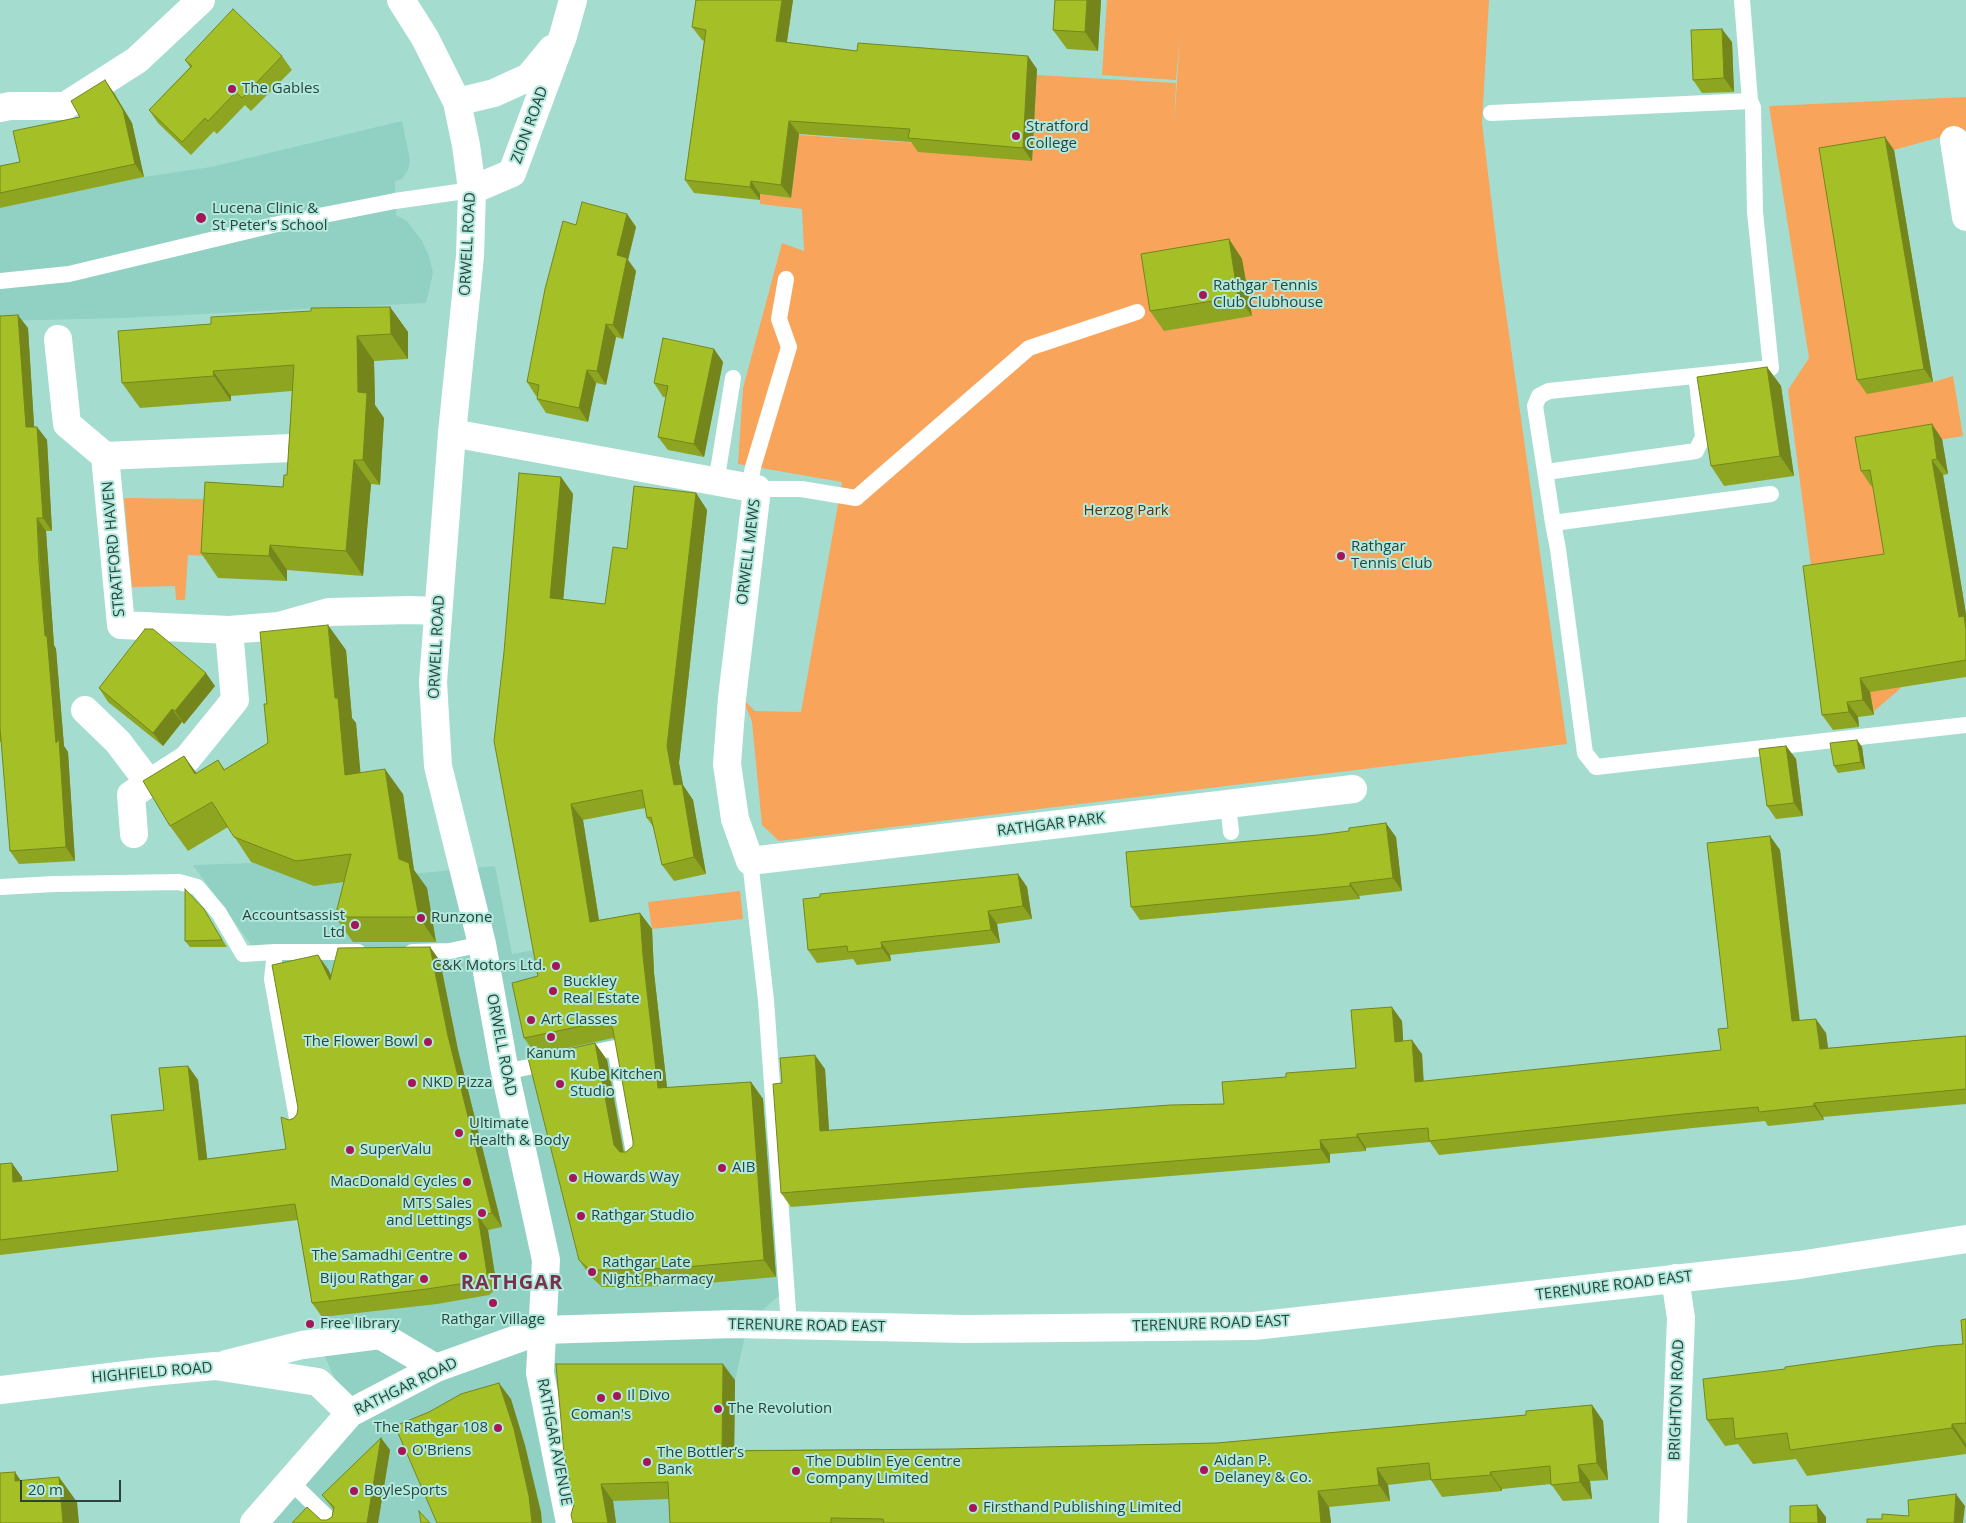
<!DOCTYPE html>
<html>
<head>
<meta charset="utf-8">
<style>
  body { margin:0 }
  #map { position:relative; width:1966px; height:1523px; overflow:hidden; background:#a4ddd0; font-family:"Open Sans",sans-serif }
  canvas { display:block }
  .scale { position:absolute; left:20px; top:1480px; width:101px; height:22px; box-sizing:border-box; border:2px solid #2b423d; border-top:0; padding-left:6px; font-size:15px; line-height:18px; white-space:nowrap; color:#2b423d; -webkit-text-stroke:4px #b1eadd; paint-order:stroke }
</style>
</head>
<body>
<div id="map">
<canvas width="1966" height="1523"></canvas>
<div class="scale">20 m</div>
</div>
<script>
const context = document.querySelector('canvas').getContext('2d');
context.lineJoin = 'round';
function fillPath(path, color) {
  context.fillStyle = color;
  context.fill(path, 'evenodd');
}
function poly(rows) {
  const path = new Path2D();
  for (const r of rows) {
    path.moveTo(r[0], r[1]);
    for (let i = 2; i < r.length; i += 2) path.lineTo(r[i], r[i + 1]);
  }
  return path;
}
function stroke(path, color, width, dash) {
  context.strokeStyle = color;
  context.lineWidth = width;
  context.lineCap = dash ? 'butt' : 'round';
  context.setLineDash(dash || []);
  context.stroke(path);
}
function drawText(font, color, halo, rows, align = 'center') {
  context.font = font + ' "Open Sans",sans-serif';
  context.lineWidth = 4;
  context.setLineDash([]);
  context.textBaseline = 'middle';
  context.strokeStyle = halo;
  context.fillStyle = color;
  for (const [text, x, y, turn = 0] of rows) {
    context.save();
    context.translate(x, y);
    context.rotate((+turn || 0) * Math.PI / 180);
    context.textAlign = isNaN(turn) ? turn : align;
    if (halo) context.strokeText(text, 0, 0);
    context.fillText(text, 0, 0);
    context.restore();
  }
}
const built = poly([
  [402,121,410,160,408,170,402,179,395,181,396,215,407,221,422,241,429,256,433,273,426,303,123,318,0,321,0,208,144,177,211,167],
  [253,863,267,868,400,875,495,866,512,954,652,929,654,973,669,1105,761,1099,775,1193,781,1294,748,1323,735,1380,733,1490,745,1523,254,1523,350,1413,321,1348,322,1317,280,979,249,942,193,865]
]);
const green = poly([
  [1107,0,1489,0,1482,123,1498,256,1567,744,779,841,762,825,752,722,743,699,755,711,801,712,842,482,738,464,743,388,782,243,804,251,802,209,760,204,760,194,791,198,799,135,919,143,1032,161,1037,75,1176,83,1174,126,1180,37,1176,80,1102,75],
  [1966,97,1966,130,1894,150,1828,161,1867,393,1933,382,1953,376,1963,436,1866,452,1881,484,1901,688,1873,712,1813,581,1788,390,1809,358,1769,106],
  [124,498,210,499,206,556,188,555,185,600,176,600,175,586,132,587],
  [740,891,743,919,652,929,648,902]
]);
const service = poly([
  [1491,113,1750,101],
  [0,281,69,274,273,225,395,201,472,190],
  [1694,376,1771,368,1755,212,1753,107,1750,101,1742,0],
  [1546,472,1696,451,1703,437,1697,382,1694,376,1549,391,1539,396,1535,406,1553,523,1558,549,1585,753,1596,767,1966,725],
  [716,483,733,378],
  [749,488,753,467,789,347,779,319,786,279],
  [757,489,801,489,856,498,1029,348,1137,312],
  [1553,523,1771,494],
  [1228,804,1231,832],
  [750,861,766,1000,789,1325],
  [0,887,54,884,179,882,197,887,219,913,243,954,275,952],
  [412,952,450,951,482,944],
  [581,1055,615,1048,635,1159],
  [505,1072,552,1062],
  [298,1124,272,979,275,952,358,952],
  [290,1481,333,1523]
]);
const minor = poly([
  [0,108,10,106,65,106,137,60,201,0],
  [1954,140,1966,217],
  [58,339,67,424,105,456],
  [452,433,757,489,732,698,727,764,735,819,750,861,1353,789],
  [292,448,105,456,121,625,229,630,279,626,329,612,410,610,438,611],
  [85,710,118,742,149,783,131,795,134,834],
  [156,779,187,759,235,700,229,630],
  [1673,1523,1681,1318,1675,1278]
]);
const tertiary = poly([
  [401,0,425,38,457,102,466,145,472,190,470,256,452,433,433,682,438,766,482,944,505,1072,546,1260,540,1373,570,1523],
  [457,102,494,93,529,77,552,49],
  [472,190,512,173,563,36,573,0],
  [226,1364,302,1345,380,1335,436,1368],
  [0,1390,151,1372,215,1366,318,1382,350,1413]
]);
const secondary = poly([
  [254,1523,350,1413,436,1368,542,1330,734,1324,966,1329,1254,1326,1799,1265,1966,1239]
]);
const wall = poly([
  [793,0,787,42,857,51,1037,69,1032,161,918,152,911,142,799,134,791,198,760,194,760,200,694,193,685,180,704,41,702,40,692,27],
  [1101,0,1098,51,1067,49,1053,30],
  [1732,42,1734,92,1702,93,1693,80],
  [282,56,292,70,251,111,245,105,217,134,214,131,191,155,158,123,149,110,190,67,185,60],
  [114,93,132,123,144,177,0,208,0,166,20,162,80,117],
  [1894,150,1933,382,1867,394,1857,380],
  [627,214,636,227,628,260,636,271,623,339,616,337,606,385,596,383,588,422,546,413,537,399,537,396,536,396,527,382,576,225],
  [1229,239,1242,259,1252,316,1164,331,1150,311],
  [390,307,408,332,408,359,374,361,375,405,384,418,380,485,371,484,363,576,287,570,287,581,218,578,201,553,283,487,287,475,292,391,231,396,231,401,140,408,122,383,211,324],
  [0,316,28,328,34,427,37,427,47,440,52,531,46,531,49,577,54,645,56,649,64,746,68,752,75,861,19,864,10,851,2,742,0,742],
  [714,349,723,362,704,457,668,450,658,437,666,397,663,397,654,383],
  [1767,367,1781,386,1794,476,1724,486,1711,466],
  [1942,439,1948,474,1943,475,1966,614,1966,677,1870,692,1874,715,1858,717,1859,727,1833,730,1822,715,1884,554,1873,486,1871,486,1861,471],
  [561,477,573,494,563,599,605,604,627,549,696,493,707,510,679,763,683,785,693,800,706,874,674,881,662,865,654,828,647,818,645,808,583,820,599,920,640,913,652,929,654,973,667,1088,751,1082,763,1099,776,1277,686,1285,635,1287,602,1287,591,1277,579,1260,595,1043,607,1060,624,1152,626,1152,633,1146,633,1141,615,1039,613,1038,536,1055,524,1038,538,976,504,652],
  [346,650,352,718,356,723,360,773,403,794,414,870,427,888,436,942,353,942,335,917,344,882,314,886,251,862,228,827,188,851,170,826,184,756,197,774,218,760,225,770,268,743,267,704],
  [215,686,184,724,182,722,163,746,108,702,99,688],
  [1857,740,1862,747,1865,769,1838,773,1834,766],
  [1786,746,1796,759,1803,816,1776,819,1767,806],
  [1770,836,1780,850,1800,1021,1826,1033,1828,1048,1966,1036,1966,1104,1823,1117,1824,1120,1768,1126,1765,1121,1693,1128,1439,1155,1430,1142,1366,1148,1366,1151,1330,1154,1330,1163,791,1207,781,1193,782,1083,825,1069,829,1130,1224,1104,1286,1077,1356,1068,1402,1021,1403,1041,1422,1054,1424,1082,1721,1050,1728,1028],
  [1396,837,1402,891,1359,896,1360,899,1140,920,1131,907],
  [1018,874,1027,887,1032,919,997,924,1000,943,890,955,891,961,857,965,853,959,817,963,808,950],
  [204,909,208,916,227,947,190,947,185,941],
  [430,947,440,961,458,1050,502,1227,488,1230,497,1288,489,1295,437,1304,322,1317,312,1303,298,1220,0,1255,0,1164,22,1177,22,1181,118,1171,164,1110,188,1066,198,1080,207,1159,286,1149,289,1120,294,1118,297,1114,328,969,331,975],
  [1966,1319,1966,1454,1807,1476,1796,1459,1753,1464,1738,1444,1725,1446,1707,1420,1785,1369,1963,1344],
  [735,1380,734,1450,953,1449,1217,1443,1526,1415,1592,1405,1603,1421,1608,1480,1590,1481,1592,1499,1563,1501,1551,1484,1502,1489,1502,1491,1442,1497,1431,1480,1388,1485,1390,1501,1329,1507,1331,1523,670,1523,669,1499,613,1501,616,1523,573,1523,574,1504],
  [381,1438,390,1450,378,1523,327,1520,332,1517,333,1509,322,1495]
]);
const shadedWall = poly([
  [782,0,793,0,785,54,776,41],
  [1087,0,1101,0,1098,51,1085,32],
  [1722,29,1732,42,1734,92,1724,78],
  [1028,56,1037,69,1032,161,1023,148],
  [105,80,114,93,132,123,144,177,135,164],
  [789,121,799,134,791,198,781,185],
  [1885,137,1894,150,1933,382,1924,369],
  [751,181,760,194,760,200,750,187],
  [627,214,636,227,628,260,636,271,623,339,613,325,617,255],
  [1229,239,1242,259,1252,316,1238,297],
  [390,307,408,332,408,359,391,334],
  [18,315,28,328,35,440,26,427],
  [606,324,616,337,606,385,597,371],
  [357,336,374,361,375,405,384,418,380,485,363,460,358,392],
  [714,349,723,362,704,457,694,444],
  [1767,367,1781,386,1794,476,1780,456],
  [587,370,596,383,588,422,579,408],
  [213,371,231,396,231,401,214,376],
  [1932,424,1942,439,1948,474,1937,459],
  [37,427,47,440,52,531,43,518],
  [354,460,371,484,363,576,346,551],
  [1932,460,1943,475,1966,614,1966,630,1959,617],
  [561,477,573,494,562,614,550,598],
  [696,493,707,510,679,763,683,785,693,800,706,874,694,857,674,785,667,746],
  [37,518,46,531,54,645,56,649,64,746,68,752,75,861,66,847,45,636],
  [270,545,287,570,287,581,269,556],
  [328,625,346,650,352,718,356,723,363,800,345,775,335,698],
  [206,673,215,686,184,724,175,711],
  [1860,678,1870,692,1874,715,1863,700],
  [1847,702,1858,717,1859,727,1849,712],
  [172,709,182,722,163,746,153,733],
  [1857,740,1862,747,1865,769,1861,762],
  [1786,746,1796,759,1803,816,1794,803],
  [184,756,202,781,195,774],
  [385,769,403,794,414,870,427,888,436,942,419,917,399,859],
  [571,804,583,820,602,939,590,922],
  [1386,823,1396,837,1402,891,1393,878],
  [1770,836,1780,850,1801,1035,1792,1021],
  [1018,874,1027,887,1032,919,1023,906],
  [1350,883,1359,896,1360,899,1350,886],
  [988,911,997,924,1000,943,991,930],
  [640,913,652,929,654,973,669,1105,658,1088,643,956],
  [881,942,890,955,891,961,882,948],
  [430,947,440,961,458,1050,502,1227,492,1213,448,1036],
  [318,955,328,969,340,995,330,980],
  [1392,1007,1402,1021,1404,1055,1395,1042],
  [1816,1019,1826,1033,1830,1063,1820,1049],
  [1412,1040,1422,1054,1424,1096,1415,1082],
  [595,1043,607,1060,625,1161,614,1145],
  [815,1055,825,1069,830,1145,820,1131],
  [188,1066,198,1080,209,1174,199,1160],
  [751,1082,763,1099,776,1277,764,1260],
  [1814,1103,1823,1117,1824,1120,1814,1106],
  [1357,1134,1366,1148,1366,1151,1357,1137],
  [1320,1140,1330,1154,1330,1163,1321,1149],
  [12,1163,22,1177,23,1196,13,1182],
  [478,1216,488,1230,497,1288,487,1273],
  [723,1364,735,1380,734,1467,722,1451],
  [499,1383,511,1399,525,1445,541,1512,542,1523,532,1523],
  [1592,1405,1603,1421,1608,1480,1597,1463],
  [1952,1424,1966,1444,1966,1448,1952,1428],
  [381,1438,390,1450,378,1523,367,1523],
  [1578,1465,1590,1481,1592,1499,1580,1482],
  [1377,1468,1388,1485,1390,1501,1379,1485],
  [15,1472,32,1497,15,1481],
  [1490,1472,1502,1489,1502,1491,1491,1475],
  [59,1477,77,1502,79,1523,63,1523],
  [601,1484,613,1501,616,1523,608,1523],
  [1318,1491,1329,1507,1331,1523,1321,1523],
  [1956,1494,1965,1506,1963,1523,1954,1523],
  [1817,1505,1826,1517,1826,1523,1818,1523]
]);
const building = poly([
  [696,0,782,0,776,41,857,51,858,43,1028,56,1023,148,908,138,910,129,789,121,781,185,751,181,750,187,685,180,706,30,692,27,696,0],
  [1055,0,1087,0,1085,32,1053,30,1055,0],
  [233,9,282,56,242,98,236,92,208,121,205,118,182,142,149,110,192,66,185,60,233,9],
  [1722,29,1724,78,1693,80,1691,30,1722,29],
  [105,80,123,110,135,164,0,193,0,166,20,162,13,131,80,117,71,101,105,80],
  [1885,137,1924,369,1857,380,1819,148,1885,137],
  [582,202,627,214,617,255,627,258,613,325,606,324,597,371,587,370,579,408,537,399,539,385,527,382,545,289,563,221,576,225,582,202],
  [1229,239,1238,297,1150,311,1141,254,1229,239],
  [390,307,391,334,357,336,358,392,367,393,363,460,354,460,346,551,270,545,269,556,201,553,205,482,283,487,284,475,287,475,294,365,213,371,214,376,122,383,118,331,211,324,211,317,311,311,311,308,390,307],
  [18,315,26,427,37,427,43,518,37,518,39,563,45,636,47,636,56,743,59,739,66,847,10,851,0,728,0,316,18,315],
  [663,338,714,349,694,444,658,437,668,386,654,383,663,338],
  [1767,367,1780,456,1711,466,1697,377,1767,367],
  [1932,424,1937,459,1932,460,1959,617,1964,616,1966,630,1966,660,1860,678,1863,700,1847,702,1849,712,1822,715,1803,566,1884,554,1870,470,1861,471,1855,437,1932,424],
  [519,473,561,477,550,598,605,604,613,547,627,549,634,486,696,493,667,746,674,785,682,784,694,857,662,865,651,817,647,818,642,790,571,804,590,922,640,913,643,956,658,1088,751,1082,764,1260,674,1268,623,1270,590,1270,579,1260,528,1058,595,1043,614,1145,620,1152,626,1152,633,1146,633,1141,613,1030,611,1025,601,1022,524,1038,512,983,538,976,494,741,504,652,519,473],
  [328,625,335,698,338,698,345,775,385,769,399,859,409,863,419,917,335,917,351,854,296,861,234,837,212,802,170,826,143,781,184,756,195,774,218,760,224,770,268,743,264,704,267,704,260,632,328,625],
  [145,629,153,629,206,673,175,711,172,709,153,733,99,688,145,629],
  [1857,740,1861,762,1834,766,1830,743,1857,740],
  [1786,746,1794,803,1767,806,1759,749,1786,746],
  [1386,823,1393,878,1350,883,1350,886,1131,907,1126,852,1318,835,1349,831,1349,828,1386,823],
  [1770,836,1792,1021,1816,1019,1820,1049,1966,1036,1966,1089,1814,1103,1814,1106,1759,1112,1758,1107,1683,1114,1429,1141,1428,1128,1357,1134,1357,1137,1320,1140,1321,1149,781,1193,773,1084,782,1083,780,1058,815,1055,820,1131,1170,1105,1224,1104,1222,1082,1286,1077,1286,1073,1356,1068,1351,1010,1392,1007,1395,1042,1412,1040,1415,1082,1721,1050,1718,1029,1728,1028,1707,843,1770,836],
  [1018,874,1023,906,988,911,991,930,881,942,882,948,848,952,847,946,808,950,803,899,820,897,820,894,1018,874],
  [185,889,204,909,222,940,185,941,185,889],
  [430,947,448,1036,492,1213,478,1216,487,1273,479,1281,427,1289,312,1303,295,1204,0,1240,0,1164,12,1163,13,1182,118,1171,111,1115,164,1110,159,1068,188,1066,199,1160,286,1149,281,1117,289,1120,294,1118,297,1114,298,1108,272,965,318,955,330,980,338,948,430,947],
  [1966,1319,1966,1423,1952,1424,1952,1428,1790,1450,1787,1433,1735,1439,1733,1418,1707,1420,1703,1379,1785,1369,1785,1367,1936,1346,1963,1344,1961,1320,1966,1319],
  [556,1364,723,1364,722,1451,953,1449,1217,1443,1526,1415,1526,1411,1592,1405,1597,1463,1578,1465,1580,1482,1551,1485,1550,1466,1490,1472,1491,1475,1431,1480,1429,1463,1377,1468,1379,1485,1318,1491,1321,1523,884,1523,883,1519,831,1518,831,1523,670,1523,668,1482,601,1484,608,1523,573,1523,571,1515,574,1504,564,1454,556,1364],
  [499,1383,514,1429,529,1496,532,1523,437,1523,395,1426,429,1412,461,1394,499,1383],
  [381,1438,367,1523,292,1523,307,1507,321,1520,327,1520,332,1517,334,1507,322,1495,381,1438],
  [15,1472,15,1481,59,1477,63,1523,0,1523,0,1473,15,1472],
  [1956,1494,1954,1523,1867,1523,1867,1519,1882,1519,1882,1514,1909,1516,1908,1500,1956,1494],
  [1817,1505,1818,1523,1790,1523,1790,1506,1817,1505],
  [419,1511,430,1523,421,1523,419,1511]
]);
const markers = [
  [232,89,5,"#a51659"],
  [1016,136,5,"#a51659"],
  [201,218,6,"#a51659"],
  [1203,295,5,"#a51659"],
  [1341,556,5,"#a51659"],
  [421,918,5,"#a51659"],
  [355,925,5,"#a51659"],
  [556,966,5,"#a51659"],
  [553,991,5,"#a51659"],
  [531,1020,5,"#a51659"],
  [551,1037,5,"#a51659"],
  [428,1042,5,"#a51659"],
  [412,1083,5,"#a51659"],
  [560,1084,5,"#a51659"],
  [459,1133,5,"#a51659"],
  [350,1150,5,"#a51659"],
  [722,1168,5,"#a51659"],
  [573,1178,5,"#a51659"],
  [467,1182,5,"#a51659"],
  [482,1213,5,"#a51659"],
  [581,1216,5,"#a51659"],
  [463,1256,5,"#a51659"],
  [592,1272,5,"#a51659"],
  [424,1279,5,"#a51659"],
  [493,1303,5,"#a51659"],
  [310,1324,5,"#a51659"],
  [617,1396,5,"#a51659"],
  [601,1398,5,"#a51659"],
  [718,1409,5,"#a51659"],
  [498,1428,5,"#a51659"],
  [402,1451,5,"#a51659"],
  [647,1462,5,"#a51659"],
  [1204,1470,5,"#a51659"],
  [796,1471,5,"#a51659"],
  [354,1491,5,"#a51659"],
  [973,1508,5,"#a51659"]
];
const poiNames = [
  ["The Gables",242,89],
  ["Stratford",1026,127],
  ["College",1026,144],
  ["Lucena Clinic &",212,209],
  ["St Peter's School",212,226],
  ["Rathgar Tennis",1213,286],
  ["Club Clubhouse",1213,303],
  ["Rathgar",1351,547],
  ["Tennis Club",1351,564],
  ["Accountsassist",345,916,"right"],
  ["Ltd",345,933,"right"],
  ["Runzone",431,918],
  ["C&K Motors Ltd.",546,966,"right"],
  ["Buckley",563,982],
  ["Real Estate",563,999],
  ["Art Classes",541,1020],
  ["The Flower Bowl",418,1042,"right"],
  ["Kanum",551,1054,"center"],
  ["Kube Kitchen",570,1075],
  ["Studio",570,1092],
  ["NKD Pizza",422,1083],
  ["Ultimate",469,1124],
  ["Health & Body",469,1141],
  ["SuperValu",360,1150],
  ["AIB",732,1168],
  ["Howards Way",583,1178],
  ["MacDonald Cycles",457,1182,"right"],
  ["MTS Sales",472,1204,"right"],
  ["and Lettings",472,1221,"right"],
  ["Rathgar Studio",591,1216],
  ["The Samadhi Centre",453,1256,"right"],
  ["Rathgar Late",602,1263],
  ["Night Pharmacy",602,1280],
  ["Bijou Rathgar",414,1279,"right"],
  ["Rathgar Village",493,1320,"center"],
  ["Free library",320,1324],
  ["Il Divo",627,1396],
  ["The Revolution",728,1409],
  ["Coman's",601,1415,"center"],
  ["The Rathgar 108",488,1428,"right"],
  ["O'Briens",412,1451],
  ["The Bottler’s",657,1453],
  ["Bank",657,1470],
  ["Aidan P.",1214,1461],
  ["Delaney & Co.",1214,1478],
  ["The Dublin Eye Centre",806,1462],
  ["Company Limited",806,1479],
  ["BoyleSports",364,1491],
  ["Firsthand Publishing Limited",983,1508]
];
const streetNames = [
  ["ZION ROAD",530,125,-70],
  ["ORWELL ROAD",468,244,-87],
  ["STRATFORD HAVEN",114,549,-95],
  ["ORWELL MEWS",749,552,-83],
  ["ORWELL ROAD",437,647,-87],
  ["RATHGAR PARK",1051,825,-7],
  ["ORWELL ROAD",501,1045,79],
  ["TERENURE ROAD EAST",1614,1286,-7],
  ["TERENURE ROAD EAST",1211,1324,-2],
  ["TERENURE ROAD EAST",807,1326,1],
  ["HIGHFIELD ROAD",152,1373,-5],
  ["RATHGAR ROAD",406,1387,-26],
  ["BRIGHTON ROAD",1677,1400,-88],
  ["RATHGAR AVENUE",554,1442,79]
];
const parkNames = [
  ["Herzog Park",1126,511]
];
const districtNames = [
  ["RATHGAR",512,1283]
];
fillPath(built, '#90d1c3');
fillPath(green, '#f8a45b');
stroke(service, '#fff', 16);
stroke(minor, '#fff', 28);
stroke(tertiary, '#fff', 28);
stroke(secondary, '#fff', 28);
fillPath(wall, '#8ea522');
fillPath(shadedWall, '#74861b');
fillPath(building, '#a5c027');
stroke(building, '#74861b', 1);
for (const [x, y, r, color] of markers) {
  const dot = new Path2D();
  dot.arc(x, y, r, 0, 2 * Math.PI);
  context.fillStyle = color;
  context.fill(dot);
  stroke(dot, '#b1eadd', 2);
}
drawText('15px', '#2b423d', '#b1eadd', poiNames, 'left');
drawText('15px', '#2b423d', '#b1eadd', streetNames);
drawText('15px', '#5c3207', '#b1eadd', parkNames);
context.letterSpacing = '1px';
drawText('bold 20px', '#78334c', '#b1eadd', districtNames);
context.letterSpacing = '0px';
</script>
</body>
</html>
